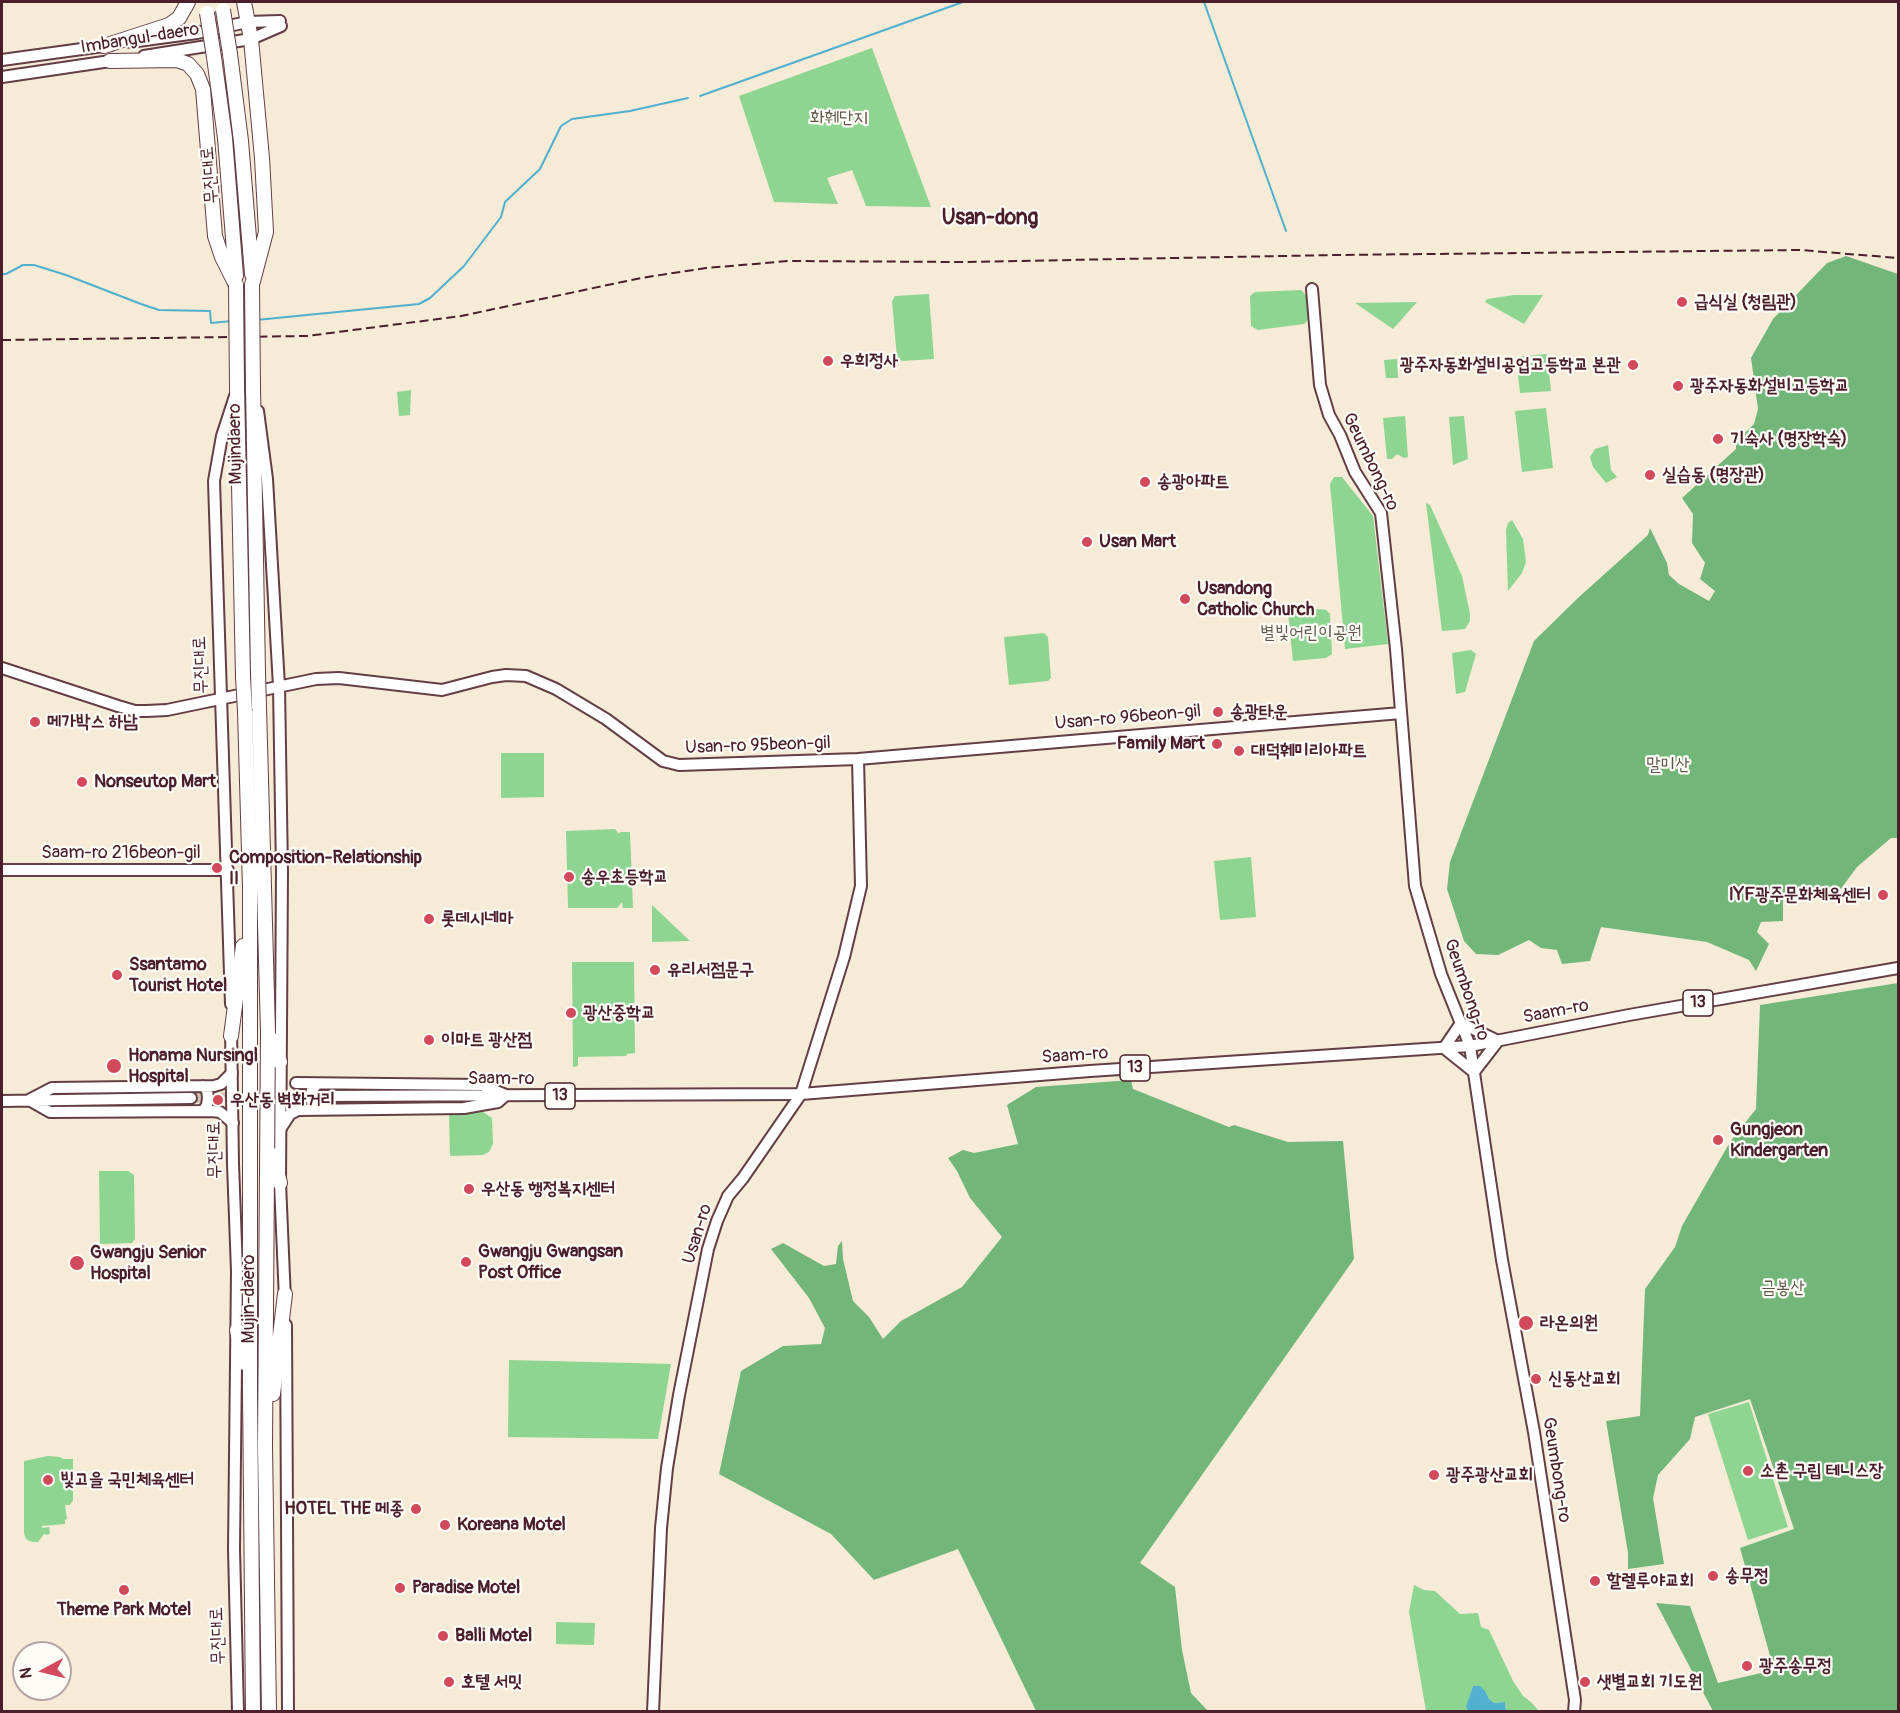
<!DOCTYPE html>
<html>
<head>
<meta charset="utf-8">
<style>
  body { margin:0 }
  #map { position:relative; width:1900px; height:1713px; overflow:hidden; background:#f5ebd6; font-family:Pangolin,sans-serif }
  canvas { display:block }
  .frame { position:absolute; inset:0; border:3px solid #4a1f2b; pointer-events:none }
  .north { position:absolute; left:12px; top:1641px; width:60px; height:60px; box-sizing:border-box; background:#fdfcf7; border:2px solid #b5a4a5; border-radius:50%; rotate:263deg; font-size:16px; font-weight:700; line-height:24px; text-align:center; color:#4a1f2b }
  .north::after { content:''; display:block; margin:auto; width:21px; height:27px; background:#d1495b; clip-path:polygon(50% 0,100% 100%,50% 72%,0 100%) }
</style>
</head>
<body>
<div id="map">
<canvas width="1900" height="1713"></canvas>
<div class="frame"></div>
<div class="north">N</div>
</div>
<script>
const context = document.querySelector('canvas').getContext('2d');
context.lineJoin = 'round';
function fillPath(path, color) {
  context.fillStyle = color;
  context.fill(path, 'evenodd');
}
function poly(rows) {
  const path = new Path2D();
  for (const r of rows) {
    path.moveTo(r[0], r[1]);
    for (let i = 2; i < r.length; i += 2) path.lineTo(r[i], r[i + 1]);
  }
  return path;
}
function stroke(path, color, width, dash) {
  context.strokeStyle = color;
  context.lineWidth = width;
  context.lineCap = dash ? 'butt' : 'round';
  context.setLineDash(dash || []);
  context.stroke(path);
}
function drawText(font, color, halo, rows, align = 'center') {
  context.font = font + ' Pangolin,"Poor Story",sans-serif';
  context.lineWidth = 4.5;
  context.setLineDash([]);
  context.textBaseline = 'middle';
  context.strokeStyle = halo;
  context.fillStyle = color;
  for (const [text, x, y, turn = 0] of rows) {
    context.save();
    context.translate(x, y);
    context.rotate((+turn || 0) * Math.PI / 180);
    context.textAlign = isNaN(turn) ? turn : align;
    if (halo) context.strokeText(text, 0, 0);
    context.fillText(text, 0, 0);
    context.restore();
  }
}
const green = poly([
  [872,48,931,207,866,206,852,170,827,178,838,204,774,202,739,96],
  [1301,290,1307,296,1309,319,1304,324,1258,330,1251,326,1250,296,1255,292],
  [929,294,934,359,902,361,897,358,892,301,895,296],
  [1514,295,1543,295,1524,324,1485,302,1487,299],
  [1417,302,1393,329,1355,303],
  [1547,354,1551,391,1520,393,1516,357],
  [1397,359,1398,378,1386,378,1384,360],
  [411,390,410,415,399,416,397,392],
  [1546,408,1553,468,1522,472,1515,411],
  [1405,416,1408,457,1404,458,1397,454,1392,459,1387,459,1383,418],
  [1464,416,1468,459,1453,465,1449,417],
  [1608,445,1611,470,1617,477,1606,483,1593,467,1590,457,1595,449],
  [1334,477,1342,477,1373,516,1388,644,1345,649,1330,484],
  [1426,503,1430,505,1462,576,1470,614,1470,621,1465,629,1442,631],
  [1512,520,1523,539,1526,562,1522,573,1508,591,1506,530,1508,523],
  [1320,609,1326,610,1330,614,1332,654,1326,658,1293,661,1288,612],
  [1044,633,1048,637,1051,678,1048,681,1009,685,1004,637],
  [1471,650,1476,654,1465,692,1456,694,1452,653],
  [501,753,544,753,544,797,501,798],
  [615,829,619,834,620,832,630,832,633,908,623,908,622,902,617,908,568,908,566,831],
  [1251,857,1256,917,1220,920,1214,861],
  [652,905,690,941,652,942],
  [572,962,634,962,635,1053,627,1054,626,1056,578,1057,578,1066,573,1067],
  [449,1112,483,1112,492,1118,493,1144,489,1152,483,1155,450,1156],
  [99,1171,128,1171,134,1175,135,1239,132,1243,100,1244],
  [509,1360,671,1364,658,1439,508,1437],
  [1749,1402,1788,1527,1748,1540,1708,1414],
  [48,1456,60,1457,63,1459,73,1459,73,1500,70,1505,65,1505,67,1519,65,1520,65,1524,41,1526,43,1528,49,1527,50,1533,48,1535,44,1534,38,1542,32,1542,26,1539,24,1533,24,1461],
  [1414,1585,1424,1590,1435,1591,1460,1614,1478,1613,1481,1627,1489,1630,1513,1681,1523,1696,1531,1702,1539,1711,1506,1711,1505,1702,1494,1703,1489,1699,1485,1692,1480,1687,1473,1686,1467,1707,1469,1711,1426,1711,1409,1612],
  [556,1622,595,1623,594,1645,556,1644]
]);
const forest = poly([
  [1846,256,1898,274,1898,838,1891,838,1857,867,1837,894,1789,891,1783,899,1783,921,1761,922,1757,932,1769,944,1756,971,1749,960,1707,942,1601,927,1590,961,1562,964,1557,950,1541,948,1529,940,1498,955,1476,954,1464,941,1447,889,1450,862,1534,641,1579,597,1648,535,1650,528,1667,563,1669,575,1679,584,1709,601,1715,591,1700,579,1705,563,1692,543,1693,514,1682,498,1736,449,1736,442,1754,424,1758,409,1751,358,1773,319,1827,263],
  [1898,983,1898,1711,1713,1711,1656,1603,1690,1606,1718,1683,1774,1670,1740,1548,1794,1529,1750,1399,1695,1417,1690,1439,1658,1475,1653,1498,1664,1564,1628,1569,1628,1553,1606,1421,1640,1416,1645,1289,1675,1247,1682,1226,1730,1142,1756,1109,1760,1005],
  [1131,1080,1133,1089,1229,1127,1234,1125,1288,1142,1343,1141,1354,1259,1140,1563,1175,1587,1182,1650,1191,1693,1208,1711,1036,1711,958,1549,874,1580,831,1534,719,1474,741,1371,783,1346,821,1344,825,1328,809,1298,771,1249,783,1243,824,1266,836,1264,838,1246,842,1241,843,1259,853,1301,869,1317,883,1339,901,1321,962,1287,1002,1237,970,1198,957,1171,948,1158,963,1150,974,1153,1018,1144,1007,1105,1036,1087]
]);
const water = poly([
  [1473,1686,1480,1686,1485,1691,1489,1699,1494,1703,1505,1702,1506,1711,1469,1711,1466,1707]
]);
const stream = poly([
  [1204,2,1286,231],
  [700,96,963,2],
  [2,274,6,274,23,265,34,265,66,275,141,304,159,310,210,311,211,323,232,321],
  [256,320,419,304,430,298,464,266,501,217,505,202,540,169,561,126,572,119,630,111,688,98]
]);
const primaryTunnel = poly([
  [191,1098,318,1096]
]);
const secondary = poly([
  [130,42,197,33,247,22,280,21],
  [144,56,251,39,281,26],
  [2,60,111,45],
  [2,77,117,60],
  [1312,289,1320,385,1329,415,1340,435,1355,472,1381,513,1396,649,1415,886,1441,974,1470,1046,1502,1260,1534,1432,1575,1700,1574,1712],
  [258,411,267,479,279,686,282,872,280,1183,285,1300],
  [2,668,118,706,135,711,146,711,167,710,316,679,339,678,442,690,492,677,506,675,526,676,556,689,606,719,663,761,679,765,858,759,1401,713],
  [2,870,228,870],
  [231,1004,214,481,222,436,235,396],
  [1461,1023,1498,1041,1474,1072,1444,1048,1461,1023],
  [231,1029,233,1164,237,1271,234,1549,238,1712],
  [286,1325,288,1712],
  [653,1712,661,1528,667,1468,679,1395,708,1249,717,1221,728,1196,743,1178,801,1094,844,957,861,886,858,759]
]);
const primary = poly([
  [319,1096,801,1094,1090,1071,1470,1046,1629,1015,1898,968],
  [29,1100,50,1112,212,1111,220,1112,233,1123],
  [29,1100,52,1088,214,1086,221,1084,232,1073],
  [2,1101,191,1098],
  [315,1109,310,1097,312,1090,317,1084],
  [203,1111,207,1105,208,1098,207,1090,203,1086],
  [281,1128,290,1114,298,1110,464,1108,498,1102,506,1095,482,1085,296,1083]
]);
const highway = poly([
  [244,2,251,39,262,158,266,232,252,285],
  [104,46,169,25,179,18,188,2],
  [230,54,241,141,252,274],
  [214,57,225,138,236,276],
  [110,61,177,60,188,64,197,74,203,89,215,236,222,257,236,285],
  [237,387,243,677],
  [253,387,258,673],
  [259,707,268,1032,265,1446,269,1712],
  [245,711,250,887,250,1390,253,1712],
  [231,1036,243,946],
  [271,1039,280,1062],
  [273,1155,280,1183],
  [237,1330,244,1363],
  [273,1394,285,1294]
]);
const rail = poly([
  [2,340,307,336,461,316,641,278,706,268,789,261,962,262,1336,255,1800,250,1898,258]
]);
const highwayBridge = poly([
  [223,10,230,54],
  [207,13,214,57],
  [236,285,237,387],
  [252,285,253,387],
  [258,673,259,707],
  [243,677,245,711]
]);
const markers = [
  [1682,302,6,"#d1495b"],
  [828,361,6,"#d1495b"],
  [1633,365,6,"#d1495b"],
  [1678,386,6,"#d1495b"],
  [1718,439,6,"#d1495b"],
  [1650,475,6,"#d1495b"],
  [1145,482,6,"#d1495b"],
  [1087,542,6,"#d1495b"],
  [1185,599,6,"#d1495b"],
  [1218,712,6,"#d1495b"],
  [35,722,6,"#d1495b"],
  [1217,744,6,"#d1495b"],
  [1239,751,6,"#d1495b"],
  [82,782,6,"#d1495b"],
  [217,868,6,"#d1495b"],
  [569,877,6,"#d1495b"],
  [1883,895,6,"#d1495b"],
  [429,919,6,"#d1495b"],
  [655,970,6,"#d1495b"],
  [117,975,6,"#d1495b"],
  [571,1013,6,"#d1495b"],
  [429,1040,6,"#d1495b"],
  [114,1066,8,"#d1495b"],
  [218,1100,6,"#d1495b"],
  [1718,1140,6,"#d1495b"],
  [469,1189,6,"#d1495b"],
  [466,1262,6,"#d1495b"],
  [77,1263,8,"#d1495b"],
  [1526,1323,8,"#d1495b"],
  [1536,1379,6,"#d1495b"],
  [1748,1471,6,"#d1495b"],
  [1434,1475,6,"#d1495b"],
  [48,1480,6,"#d1495b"],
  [416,1509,6,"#d1495b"],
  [445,1525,6,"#d1495b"],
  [1713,1576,6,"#d1495b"],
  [1595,1581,6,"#d1495b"],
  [400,1588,6,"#d1495b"],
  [124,1590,6,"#d1495b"],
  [443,1636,6,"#d1495b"],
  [1747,1666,6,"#d1495b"],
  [449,1682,6,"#d1495b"],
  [1585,1682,6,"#d1495b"]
];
const shields = [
  [1698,1003,30],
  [1135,1068,30],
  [560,1096,30]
];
const shieldNames = [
  ["13",1698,1003],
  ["13",1135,1068],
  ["13",560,1096]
];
const streetNames = [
  ["Imbangul-daero",140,39,-9],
  ["무진대로",210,175,-95],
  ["Mujindaero",236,444,-91],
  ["Geumbong-ro",1370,462,64],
  ["무진대로",201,665,-92],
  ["Usan-ro 96beon-gil",1128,718,-5],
  ["Usan-ro 95beon-gil",758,746,-2],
  ["Saam-ro 216beon-gil",121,853],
  ["Geumbong-ro",1466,990,71],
  ["Saam-ro",1556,1012,-11],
  ["Saam-ro",1075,1056,-4],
  ["Saam-ro",501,1079],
  ["무진대로",215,1150,-91],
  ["Usan-ro",698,1234,-73],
  ["Mujin-daero",249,1299,-90],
  ["Geumbong-ro",1556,1470,81],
  ["무진대로",218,1636,-92]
];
const parkNames = [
  ["화훼단지",839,118],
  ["별빛어린이공원",1311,633],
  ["말미산",1668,765],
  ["금봉산",1783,1288]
];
const poiNames = [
  ["급식실 (청림관)",1694,302],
  ["우희정사",840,361],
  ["광주자동화설비공업고등학교 본관",1621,365,"right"],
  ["광주자동화설비고등학교",1690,386],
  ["기숙사 (명장학숙)",1730,439],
  ["실습동 (명장관)",1662,475],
  ["송광아파트",1157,482],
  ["Usan Mart",1099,542],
  ["Usandong",1197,589],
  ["Catholic Church",1197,610],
  ["송광타운",1230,712],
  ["메가박스 하남",47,722],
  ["Family Mart",1205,744,"right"],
  ["대덕훼미리아파트",1251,751],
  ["Nonseutop Mart",94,782],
  ["Composition-Relationship",229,858],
  ["II",229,879],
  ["송우초등학교",581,877],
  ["IYF광주문화체육센터",1871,895,"right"],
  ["롯데시네마",441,919],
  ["Ssantamo",129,965],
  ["Tourist Hotel",129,986],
  ["유리서점문구",667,970],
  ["광산중학교",583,1013],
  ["이마트 광산점",441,1040],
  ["Honama Nursingl",128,1056],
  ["Hospital",128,1077],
  ["우산동 벽화거리",230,1100],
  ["Gungjeon",1730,1130],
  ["Kindergarten",1730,1151],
  ["우산동 행정복지센터",481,1189],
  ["Gwangju Gwangsan",478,1252],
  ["Post Office",478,1273],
  ["Gwangju Senior",90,1253],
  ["Hospital",90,1274],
  ["라온의원",1540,1323],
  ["신동산교회",1548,1379],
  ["소촌 구립 테니스장",1760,1471],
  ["광주광산교회",1446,1475],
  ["빛고을 국민체육센터",60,1480],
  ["HOTEL THE 메종",404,1509,"right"],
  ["Koreana Motel",457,1525],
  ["송무정",1725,1576],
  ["할렐루야교회",1607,1581],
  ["Paradise Motel",412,1588],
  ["Theme Park Motel",124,1610,"center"],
  ["Balli Motel",455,1636],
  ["광주송무정",1759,1666],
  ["호텔 서밋",461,1682],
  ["샛별교회 기도원",1597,1682]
];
const quarterNames = [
  ["Usan-dong",990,219]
];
fillPath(green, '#8dd590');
fillPath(forest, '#72b67a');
fillPath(water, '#51afcf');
stroke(stream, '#51afcf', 2);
stroke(primaryTunnel, '#d3c2b4', 10, [10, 5]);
stroke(secondary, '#643e45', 14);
stroke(primary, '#643e45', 14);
stroke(highway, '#643e45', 16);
stroke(secondary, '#fff', 10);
stroke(primary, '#fff', 10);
stroke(highway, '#fff', 14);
stroke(rail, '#4a1f2b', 2, [9, 4.5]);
stroke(highwayBridge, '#643e45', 16, []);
stroke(highwayBridge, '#fff', 14);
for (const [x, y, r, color] of markers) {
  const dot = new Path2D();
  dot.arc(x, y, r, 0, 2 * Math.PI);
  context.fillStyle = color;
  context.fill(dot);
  stroke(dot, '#fdfcf7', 2);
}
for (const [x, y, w] of shields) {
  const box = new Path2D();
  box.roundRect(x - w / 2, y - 13, w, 26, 4.5);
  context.fillStyle = '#fdfcf7';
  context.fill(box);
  stroke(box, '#4a1f2b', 1.5);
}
drawText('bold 16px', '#4a1f2b', null, shieldNames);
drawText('18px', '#4a1f2b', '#fdfcf7', streetNames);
drawText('18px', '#5e5649', '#fdfcf7', parkNames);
drawText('bold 18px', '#4a1f2b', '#fdfcf7', poiNames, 'left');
drawText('bold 21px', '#4a1f2b', '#fdfcf7', quarterNames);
</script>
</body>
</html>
